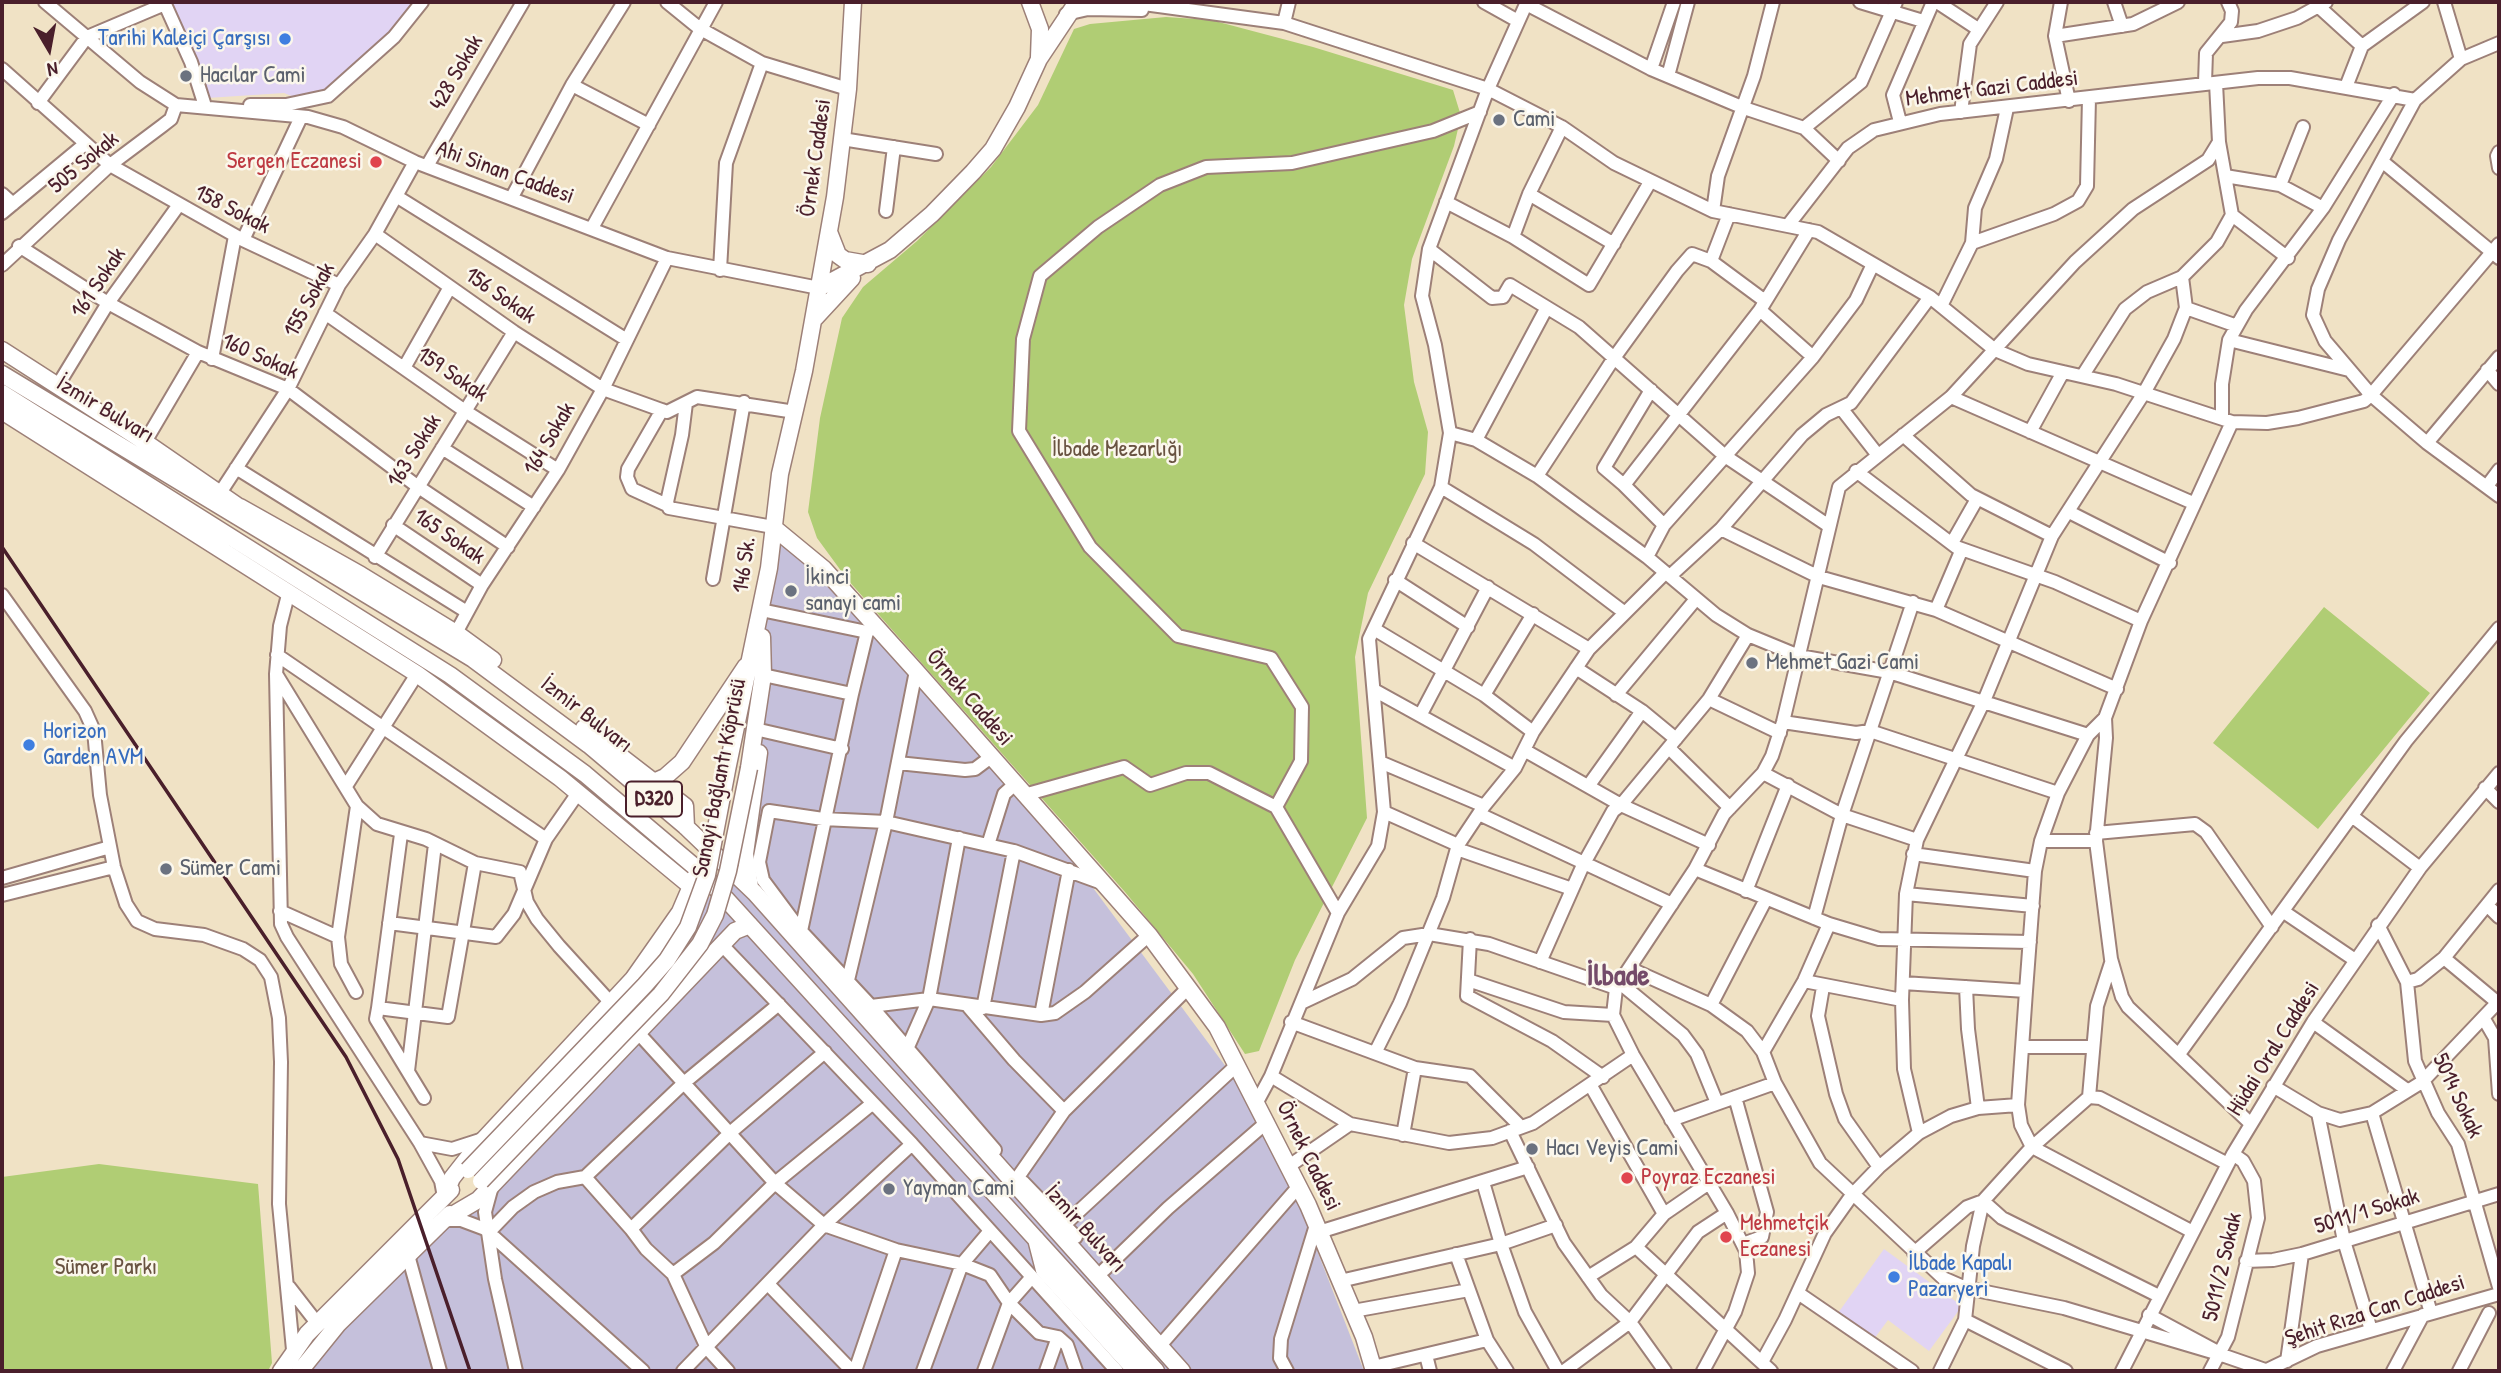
<!DOCTYPE html>
<html>
<head>
<meta charset="utf-8">
<style>
  body { margin:0 }
  #map { position:relative; width:2501px; height:1373px; overflow:hidden; background:#f0e2c5; font-family:"Patrick Hand",sans-serif }
  canvas { display:block }
  .frame { position:absolute; inset:0; border:4px solid #4a1f2b; pointer-events:none }
  .north { position:absolute; left:14px; top:14px; width:70px; height:70px; -webkit-text-stroke:5px #fbf7ec; paint-order:stroke; rotate:170deg; font-size:19px; font-weight:700; line-height:28px; text-align:center; color:#4a1f2b }
  .north::after { content:''; display:block; margin:auto; width:24px; height:32px; background:#4a1f2b; clip-path:polygon(50% 0,100% 100%,50% 72%,0 100%) }
</style>
</head>
<body>
<div id="map">
<canvas width="2501" height="1373"></canvas>
<div class="frame"></div>
<div class="north">N</div>
</div>
<script>
const context = document.querySelector('canvas').getContext('2d');
context.lineJoin = 'round';
function fillPath(path, color) {
  context.fillStyle = color;
  context.fill(path, 'evenodd');
}
function poly(rows) {
  const path = new Path2D();
  for (const r of rows) {
    path.moveTo(r[0], r[1]);
    for (let i = 2; i < r.length; i += 2) path.lineTo(r[i], r[i + 1]);
  }
  return path;
}
function stroke(path, color, width, dash) {
  context.strokeStyle = color;
  context.lineWidth = width;
  context.lineCap = dash ? 'butt' : 'round';
  context.setLineDash(dash || []);
  context.stroke(path);
}
function drawText(font, color, halo, rows, align = 'center') {
  context.font = font + ' "Patrick Hand",sans-serif';
  context.lineWidth = 5;
  context.setLineDash([]);
  context.textBaseline = 'middle';
  context.strokeStyle = halo;
  context.fillStyle = color;
  for (const [text, x, y, turn = 0] of rows) {
    context.save();
    context.translate(x, y);
    context.rotate((+turn || 0) * Math.PI / 180);
    context.textAlign = isNaN(turn) ? turn : align;
    if (halo) context.strokeText(text, 0, 0);
    context.fillText(text, 0, 0);
    context.restore();
  }
}
const built = poly([
  [164,2,422,2,328,96,299,99,284,93,207,98],
  [1884,1249,1962,1306,1929,1351,1888,1320,1874,1339,1838,1313]
]);
const industrial = poly([
  [773,527,1024,795,1267,1122,1364,1371,286,1371,328,1313,497,1181,728,872]
]);
const green = poly([
  [1166,17,1211,20,1313,47,1453,90,1461,116,1454,146,1412,259,1404,305,1414,382,1428,432,1425,474,1368,593,1355,657,1367,818,1295,960,1259,1051,1245,1054,1193,974,1125,892,847,579,817,538,808,512,820,418,842,318,863,287,917,241,991,167,1038,105,1074,29,1090,24],
  [2324,607,2430,693,2318,829,2213,743],
  [99,1164,258,1184,272,1363,268,1371,2,1371,2,1177]
]);
const minor = poly([
  [45,2,140,82,176,105],
  [164,2,191,62,205,106],
  [667,2,699,28,762,63,848,89],
  [1129,2,1284,23,1488,89,1562,127,1614,163,1713,211,1818,232,1930,297,1995,350,2028,364,2116,384,2232,422,2267,423,2298,418,2364,401,2371,395,2427,443,2499,496],
  [1484,2,1518,21],
  [1860,2,1923,21],
  [1937,2,1978,29],
  [2061,2,2055,36,2069,101],
  [2114,2,2122,26],
  [2444,2,2461,59],
  [1526,4,1651,69,1744,108,1804,128,1839,161],
  [2318,6,2362,46],
  [1066,14,1088,9,1142,10],
  [1284,23,1289,2],
  [2055,36,2133,24,2178,2],
  [2222,36,2258,31,2297,18,2326,2],
  [2499,43,2461,59,2415,100,2339,240,2318,289,2313,315,2325,341,2371,395,2499,244],
  [2,69,110,165,243,240,339,285],
  [1651,69,1674,2],
  [1668,76,1688,2],
  [2205,83,2206,53,2231,22,2232,11,2228,2],
  [572,85,649,125],
  [2346,87,2362,46,2423,2],
  [38,103,87,37,165,4],
  [176,105,308,117,343,127,415,162,667,258,819,288],
  [250,105,286,105,328,96,394,37,422,2],
  [1961,112,1970,44,1997,2],
  [1900,122,1893,95,1933,2],
  [1804,128,1861,82,1896,2],
  [842,139,936,154],
  [2499,152,2497,156,2499,168],
  [2383,162,2499,258],
  [427,166,523,2],
  [2225,176,2280,185,2323,208],
  [2280,185,2303,127],
  [2,194,13,204],
  [1529,194,1614,244],
  [396,196,627,340],
  [512,197,572,85,624,2],
  [1446,202,1513,237,1589,285,1650,182],
  [886,211,894,147],
  [1713,211,1718,176,1754,76,1773,2],
  [2,213,85,144],
  [2232,215,2288,258],
  [1789,224,1848,148,1874,130,1940,114,2258,78,2290,78,2415,100],
  [592,228,716,2],
  [375,234,514,332,603,389,667,412,697,397,795,412],
  [1513,237,1529,194,1562,127],
  [243,240,301,117],
  [1972,243,2054,214,2078,201,2087,186,2089,98],
  [19,246,108,303,198,352,288,389,417,486,508,547],
  [1429,249,1492,298,1503,297,1510,285,1579,327,1725,456,1829,526],
  [1711,261,1765,301],
  [2,265,110,165,162,126,171,119,176,105],
  [720,270,726,163,762,63],
  [1941,306,1972,243,1975,208,1996,159,2007,108],
  [2186,308,2237,326],
  [1760,310,1813,357],
  [325,313,465,411,558,470],
  [2229,340,2349,370],
  [212,359,235,236],
  [404,368,450,287],
  [2487,370,2499,384],
  [2083,375,2125,309,2147,292,2182,277,2217,242,2232,215,2219,142],
  [58,385,108,303,178,206],
  [1951,397,2193,503],
  [686,403,682,435,667,502,669,508,773,527],
  [1841,408,1877,454],
  [662,410,628,469,627,477,632,489,667,505],
  [2222,418,2222,384,2229,340,2246,310,2323,208,2394,94],
  [2232,422,2141,621,2105,718,2106,738,2096,841,2111,959,2122,997,2128,1007,2251,1124],
  [2030,432,2063,372],
  [1450,433,1476,440,1537,476,1647,557,1716,615,1748,635,1799,656,1889,672,2088,735],
  [1903,435,1971,495,2052,536],
  [1476,440,1546,309],
  [145,442,198,352],
  [2427,443,2499,357],
  [442,448,534,507],
  [236,468,467,612],
  [1856,471,1956,547,2055,582,2141,621],
  [1537,476,1614,358,1677,271,1692,254,1711,261,1729,214],
  [1624,485,1604,468,1651,390],
  [2487,486,2499,470],
  [1441,487,1534,544,1625,613],
  [220,493,288,389,339,285,375,234,415,162],
  [2069,512,2170,563],
  [393,525,482,585],
  [1664,525,1624,485,1760,310,1809,230],
  [1721,529,1819,577,1936,610,2117,689],
  [1413,543,1589,649],
  [1952,543,1977,499],
  [375,557,514,332],
  [1647,557,1664,525,1813,357,1856,300,1873,264],
  [1670,576,1721,529,1802,435,1826,415,1851,403,1930,297],
  [713,579,744,402],
  [1395,580,1468,627],
  [289,591,280,626,276,674,281,924,287,937,420,1143,441,1181,444,1197],
  [2,595,85,711,94,731,100,795,114,867,126,904,137,921,155,929,204,935,243,949,260,960,271,977,279,1018,281,1062,279,1204,293,1350],
  [761,610,867,632],
  [1936,610,1962,549],
  [1374,629,1484,695,1533,732],
  [456,633,482,585,558,470,603,389,667,258],
  [277,655,546,839],
  [1576,668,1642,711,1676,739],
  [276,674,357,806,377,824,426,839,475,863,520,872,527,902,537,919,559,946,775,1183,824,1225,896,1250,962,1264,990,1275,1009,1303,1039,1333,1058,1337,1067,1345,1076,1371],
  [763,675,852,694],
  [1374,690,1515,768],
  [1484,695,1533,614],
  [1616,695,1696,599],
  [1709,699,1780,733],
  [1421,714,1488,587],
  [2105,718,2088,735,2058,793,2041,841,2035,871,2026,991,2018,1105,2021,1125,2032,1147,2191,1231],
  [1783,722,1856,733,1870,731,2058,793],
  [755,729,842,749],
  [1669,748,1730,808],
  [1524,750,1621,805,1709,845],
  [1380,762,1484,806],
  [898,763,965,770,975,769,991,757],
  [1763,773,1842,815,1917,840],
  [1589,785,1642,711],
  [346,786,417,674],
  [2485,788,2499,802],
  [1024,795,1124,767,1150,785,1186,773,1209,773,1276,807],
  [1384,812,1458,845],
  [1479,814,1672,904],
  [2353,817,2420,868],
  [2096,833,2195,824,2206,832,2272,927],
  [401,834,378,1008,448,1017,475,863],
  [2041,841,2096,841],
  [988,845,1004,794,1015,784],
  [1457,849,1572,889],
  [1913,854,2035,871],
  [1695,869,1829,924,1879,939,2030,942],
  [2,878,110,847],
  [1746,891,1788,785],
  [1906,894,2033,906],
  [2,895,114,867],
  [2487,905,2499,917],
  [280,911,338,937,357,806],
  [2284,912,2355,960],
  [1338,913,1276,807,1301,761,1302,707,1271,658,1178,636,1090,547,1019,431,1023,339,1040,276,1098,227,1160,185,1206,167,1292,163,1433,131,1480,112],
  [1814,918,1842,815,1913,602],
  [389,923,496,937,514,914,546,839,578,793],
  [2378,925,2407,982,2415,1061,2438,1113,2458,1144,2499,1287],
  [801,931,852,694,867,632,874,627],
  [338,937,341,964,356,992],
  [1470,939,1467,996,1552,1041,1603,1077],
  [722,945,912,1144,1117,1371],
  [2444,958,2498,1003],
  [1540,962,1583,865,1613,811,1621,805,1709,699,1748,635],
  [2111,963,2097,1006,2089,1097,2100,1098,2228,1164],
  [1631,969,1711,1005,1747,1031,1763,1052,1775,1083,1820,1163,1943,1278,1966,1288,2064,1308,2219,1354,2268,1371],
  [848,980,886,822,916,671],
  [1468,980,1564,1012,1613,1015],
  [1804,981,1902,1000],
  [2407,982,2418,979,2444,958,2499,890],
  [1620,983,1683,1035,1697,1054,1717,1103],
  [1903,983,2026,991],
  [1823,987,1818,1016,1836,1094,1845,1119,1879,1167],
  [1966,987,1968,1029,1978,1108],
  [1301,1003,1352,979,1403,938,1429,934,1489,944,1616,988],
  [967,1005,1014,1060,1064,1111],
  [1711,1005,1766,899],
  [871,1006,929,999,1041,1015,1055,1013,1085,992,1149,935],
  [378,1008,376,1019,424,1098],
  [983,1008,1014,851],
  [1041,1015,1069,870],
  [2484,1019,2495,1038,2499,1094],
  [1291,1022,1415,1068,1470,1076,1521,1127],
  [2313,1022,2407,1090],
  [2022,1047,2093,1047],
  [907,1049,929,999,959,838],
  [1763,1052,1804,981,1829,924],
  [1375,1053,1400,1003,1443,898,1458,845,1484,806,1515,768,1533,732,1589,649,1665,573],
  [2179,1054,2406,741,2499,628],
  [408,1071,435,844],
  [1271,1076,1350,1124,1449,1143,1492,1138,1533,1123,1633,1055],
  [1591,1086,1664,1214],
  [2273,1086,2318,1113,2340,1120,2372,1113,2422,1082,2499,1001],
  [1735,1097,1767,1212,1762,1237,1743,1244],
  [1257,1102,1271,1076,1338,913,1378,846,1384,812,1369,639,1441,487,1450,433,1435,345,1422,296,1429,249,1488,89,1527,2],
  [2318,1113,2344,1241,2371,1330],
  [2372,1113,2431,1313],
  [1671,1120,1775,1083],
  [1510,1131,1564,1243,1601,1295,1630,1322,1665,1371],
  [1919,1133,1904,1069,1902,1000,1906,894,1917,840,1984,701,2052,536,2144,393,2174,339,2186,308,2182,277],
  [1403,1135,1415,1068],
  [420,1143,452,1149,483,1139],
  [995,1150,871,1006,801,931,763,880,759,862,769,811,823,819,886,822,1014,851,1102,883],
  [1289,1166,1350,1124],
  [585,1177,631,1229],
  [1018,1177,1064,1111,1188,988],
  [1023,1182,1076,1237],
  [1483,1182,1501,1244,1525,1312,1558,1371],
  [491,1190,485,1212,495,1279,516,1371],
  [445,1220,461,1220,485,1229,643,1371],
  [1064,1225,1237,1065],
  [489,1232,513,1207,534,1192,557,1182,585,1177,685,1082,779,1004],
  [1319,1232,1528,1167],
  [1636,1247,1771,1371],
  [1914,1253,1967,1207,1983,1201,2002,1218,2159,1296],
  [1456,1254,1487,1340,1507,1371],
  [408,1255,440,1371],
  [2246,1261,2273,1260,2302,1254,2499,1194],
  [1104,1270,1168,1208,1267,1122],
  [673,1274,714,1243,775,1183,873,1103],
  [1588,1277,1636,1247,1664,1214,1709,1183],
  [1340,1281,1501,1244,1556,1225],
  [768,1284,852,1371],
  [289,1287,317,1323],
  [1798,1293,1912,1371],
  [1353,1311,1469,1290],
  [2149,1315,2216,1351],
  [1965,1320,2066,1371],
  [1164,1341,1299,1186],
  [1426,1355,1430,1371],
  [2287,1361,2302,1254],
  [1762,1362,1785,1320,1825,1233,1852,1195,1879,1167,1919,1133,1951,1116,1978,1108,2018,1105],
  [1373,1367,1487,1340],
  [683,1371,824,1225,912,1144],
  [728,1371,707,1348,673,1274,646,1249,631,1229,731,1132,825,1052],
  [855,1371,896,1250],
  [923,1371,962,1264,990,1231],
  [984,1371,1009,1303,1031,1278],
  [1046,1371,1058,1337],
  [1287,1371,1280,1358,1281,1339,1316,1225],
  [1564,1371,1630,1322,1698,1232,1727,1213],
  [1703,1371,1735,1312,1748,1273,1746,1251,1727,1213,1633,1055,1613,1015,1616,988,1695,869,1724,814,1763,773,1772,756,1783,722,1839,487,1951,397,2075,262,2133,209,2208,160,2219,142,2216,83],
  [1940,1371,1965,1320,1973,1246,1983,1201,2032,1147,2089,1097],
  [2122,1371,2233,1154,2313,1022,2420,868,2499,773],
  [2210,1371,2228,1337,2258,1218,2254,1181,2243,1161,2233,1154],
  [2265,1371,2317,1346,2499,1294],
  [2393,1371,2423,1315],
  [2459,1371,2489,1313]
]);
const major = poly([
  [1030,2,1040,29,1039,57],
  [829,232,838,255,845,260,868,264],
  [819,288,890,250,932,214,973,172,993,149,1017,107,1039,59,1077,2],
  [815,318,852,278],
  [2,350,145,442,245,511],
  [2,374,473,659,589,745,685,826,755,893,1182,1371],
  [2,393,450,675,585,774,702,873,726,899,1156,1371],
  [2,411,417,674,560,778,693,888],
  [240,507,361,575,456,633,493,660],
  [773,527,824,569,916,671,1149,935,1217,1027,1308,1205,1364,1337,1374,1371],
  [584,728,685,806,686,827],
  [728,765,769,568,780,474,804,371,835,197,848,89,853,2],
  [749,768,763,675,762,637],
  [649,784,665,777,682,762,746,666],
  [750,887,745,854,759,753],
  [444,1197,452,1178,474,1150,633,979,680,912,695,877],
  [444,1220,478,1200,735,931,750,925],
  [1036,1239,1044,1270,1136,1371],
  [281,1371,307,1334,451,1190],
  [300,1371,338,1324,450,1214]
]);
const rail = poly([
  [2,547,346,1057,398,1159,470,1371]
]);
const majorBridge = poly([
  [468,1170,645,985,667,960,688,927,707,875,728,765],
  [481,1181,661,994,700,944,715,915,728,871,749,768]
]);
const markers = [
  [285,39,7,"#3f7fe0"],
  [186,76,7,"#6b7280"],
  [1499,120,7,"#6b7280"],
  [376,162,7,"#e0444e"],
  [791,591,7,"#6b7280"],
  [1752,663,7,"#6b7280"],
  [29,745,7,"#3f7fe0"],
  [166,869,7,"#6b7280"],
  [1532,1149,7,"#6b7280"],
  [1627,1178,7,"#e0444e"],
  [889,1189,7,"#6b7280"],
  [1726,1237,7,"#e0444e"],
  [1894,1277,7,"#3f7fe0"]
];
const shields = [
  [654,799,56]
];
const shieldNames = [
  ["D320",654,799]
];
const shopNames = [
  ["Tarihi Kaleiçi Çarşısı",271,39,"right"],
  ["Horizon",43,732],
  ["Garden AVM",43,758],
  ["İlbade Kapalı",1908,1264],
  ["Pazaryeri",1908,1290]
];
const streetNames = [
  ["428 Sokak",457,73,-60],
  ["Mehmet Gazi Caddesi",1992,89,-7],
  ["Örnek Caddesi",816,158,-82],
  ["505 Sokak",84,163,-40],
  ["Ahi Sinan Caddesi",505,173,20],
  ["158 Sokak",232,210,27],
  ["161 Sokak",99,283,-56],
  ["156 Sokak",500,296,35],
  ["155 Sokak",310,300,-61],
  ["160 Sokak",260,357,24],
  ["159 Sokak",452,375,34],
  ["İzmir Bulvarı",105,410,31],
  ["164 Sokak",550,439,-60],
  ["163 Sokak",415,451,-58],
  ["165 Sokak",449,537,34],
  ["146 Sk.",745,565,-82],
  ["Örnek Caddesi",969,698,49],
  ["İzmir Bulvarı",586,715,38],
  ["Sanayi Bağlantı Köprüsü",720,778,-79],
  ["Hüdai Oral Caddesi",2274,1049,-58],
  ["5014 Sokak",2457,1096,65],
  ["Örnek Caddesi",1308,1156,64],
  ["5011/1 Sokak",2367,1212,-17],
  ["İzmir Bulvarı",1085,1229,48],
  ["5011/2 Sokak",2223,1267,-77],
  ["Şehit Rıza Can Caddesi",2375,1311,-18]
];
const worshipNames = [
  ["Hacılar Cami",200,76],
  ["Cami",1513,120],
  ["İkinci",805,578],
  ["sanayi cami",805,604],
  ["Mehmet Gazi Cami",1766,663],
  ["Sümer Cami",180,869],
  ["Hacı Veyis Cami",1546,1149],
  ["Yayman Cami",903,1189]
];
const healthNames = [
  ["Sergen Eczanesi",362,162,"right"],
  ["Poyraz Eczanesi",1641,1178],
  ["Mehmetçik",1740,1224],
  ["Eczanesi",1740,1250]
];
const parkNames = [
  ["İlbade Mezarlığı",1117,450],
  ["Sümer Parkı",106,1268]
];
const districtNames = [
  ["İlbade",1618,977]
];
fillPath(built, '#e1d4f4');
fillPath(industrial, '#c5c0db');
fillPath(green, '#b0cd74');
stroke(minor, '#9d8078', 16);
stroke(major, '#9d8078', 19);
stroke(minor, '#fff', 12);
stroke(major, '#fff', 16);
stroke(rail, '#4a1f2b', 3.5);
stroke(majorBridge, '#9d8078', 19, []);
stroke(majorBridge, '#fff', 16);
for (const [x, y, r, color] of markers) {
  const dot = new Path2D();
  dot.arc(x, y, r, 0, 2 * Math.PI);
  context.fillStyle = color;
  context.fill(dot);
  stroke(dot, '#fbf7ec', 2.5);
}
for (const [x, y, w] of shields) {
  const box = new Path2D();
  box.roundRect(x - w / 2, y - 17.5, w, 35, 5);
  context.fillStyle = '#fbf7ec';
  context.fill(box);
  stroke(box, '#4a1f2b', 2);
}
drawText('bold 21px', '#4a1f2b', null, shieldNames);
drawText('23px', '#366cbe', '#fbf7ec', shopNames, 'left');
drawText('23px', '#4a1f2b', '#fbf7ec', streetNames);
drawText('23px', '#5b616d', '#fbf7ec', worshipNames, 'left');
drawText('23px', '#be3a42', '#fbf7ec', healthNames, 'left');
drawText('23px', '#695341', '#fbf7ec', parkNames);
drawText('bold 30px', '#744b69', '#fbf7ec', districtNames);
</script>
</body>
</html>
